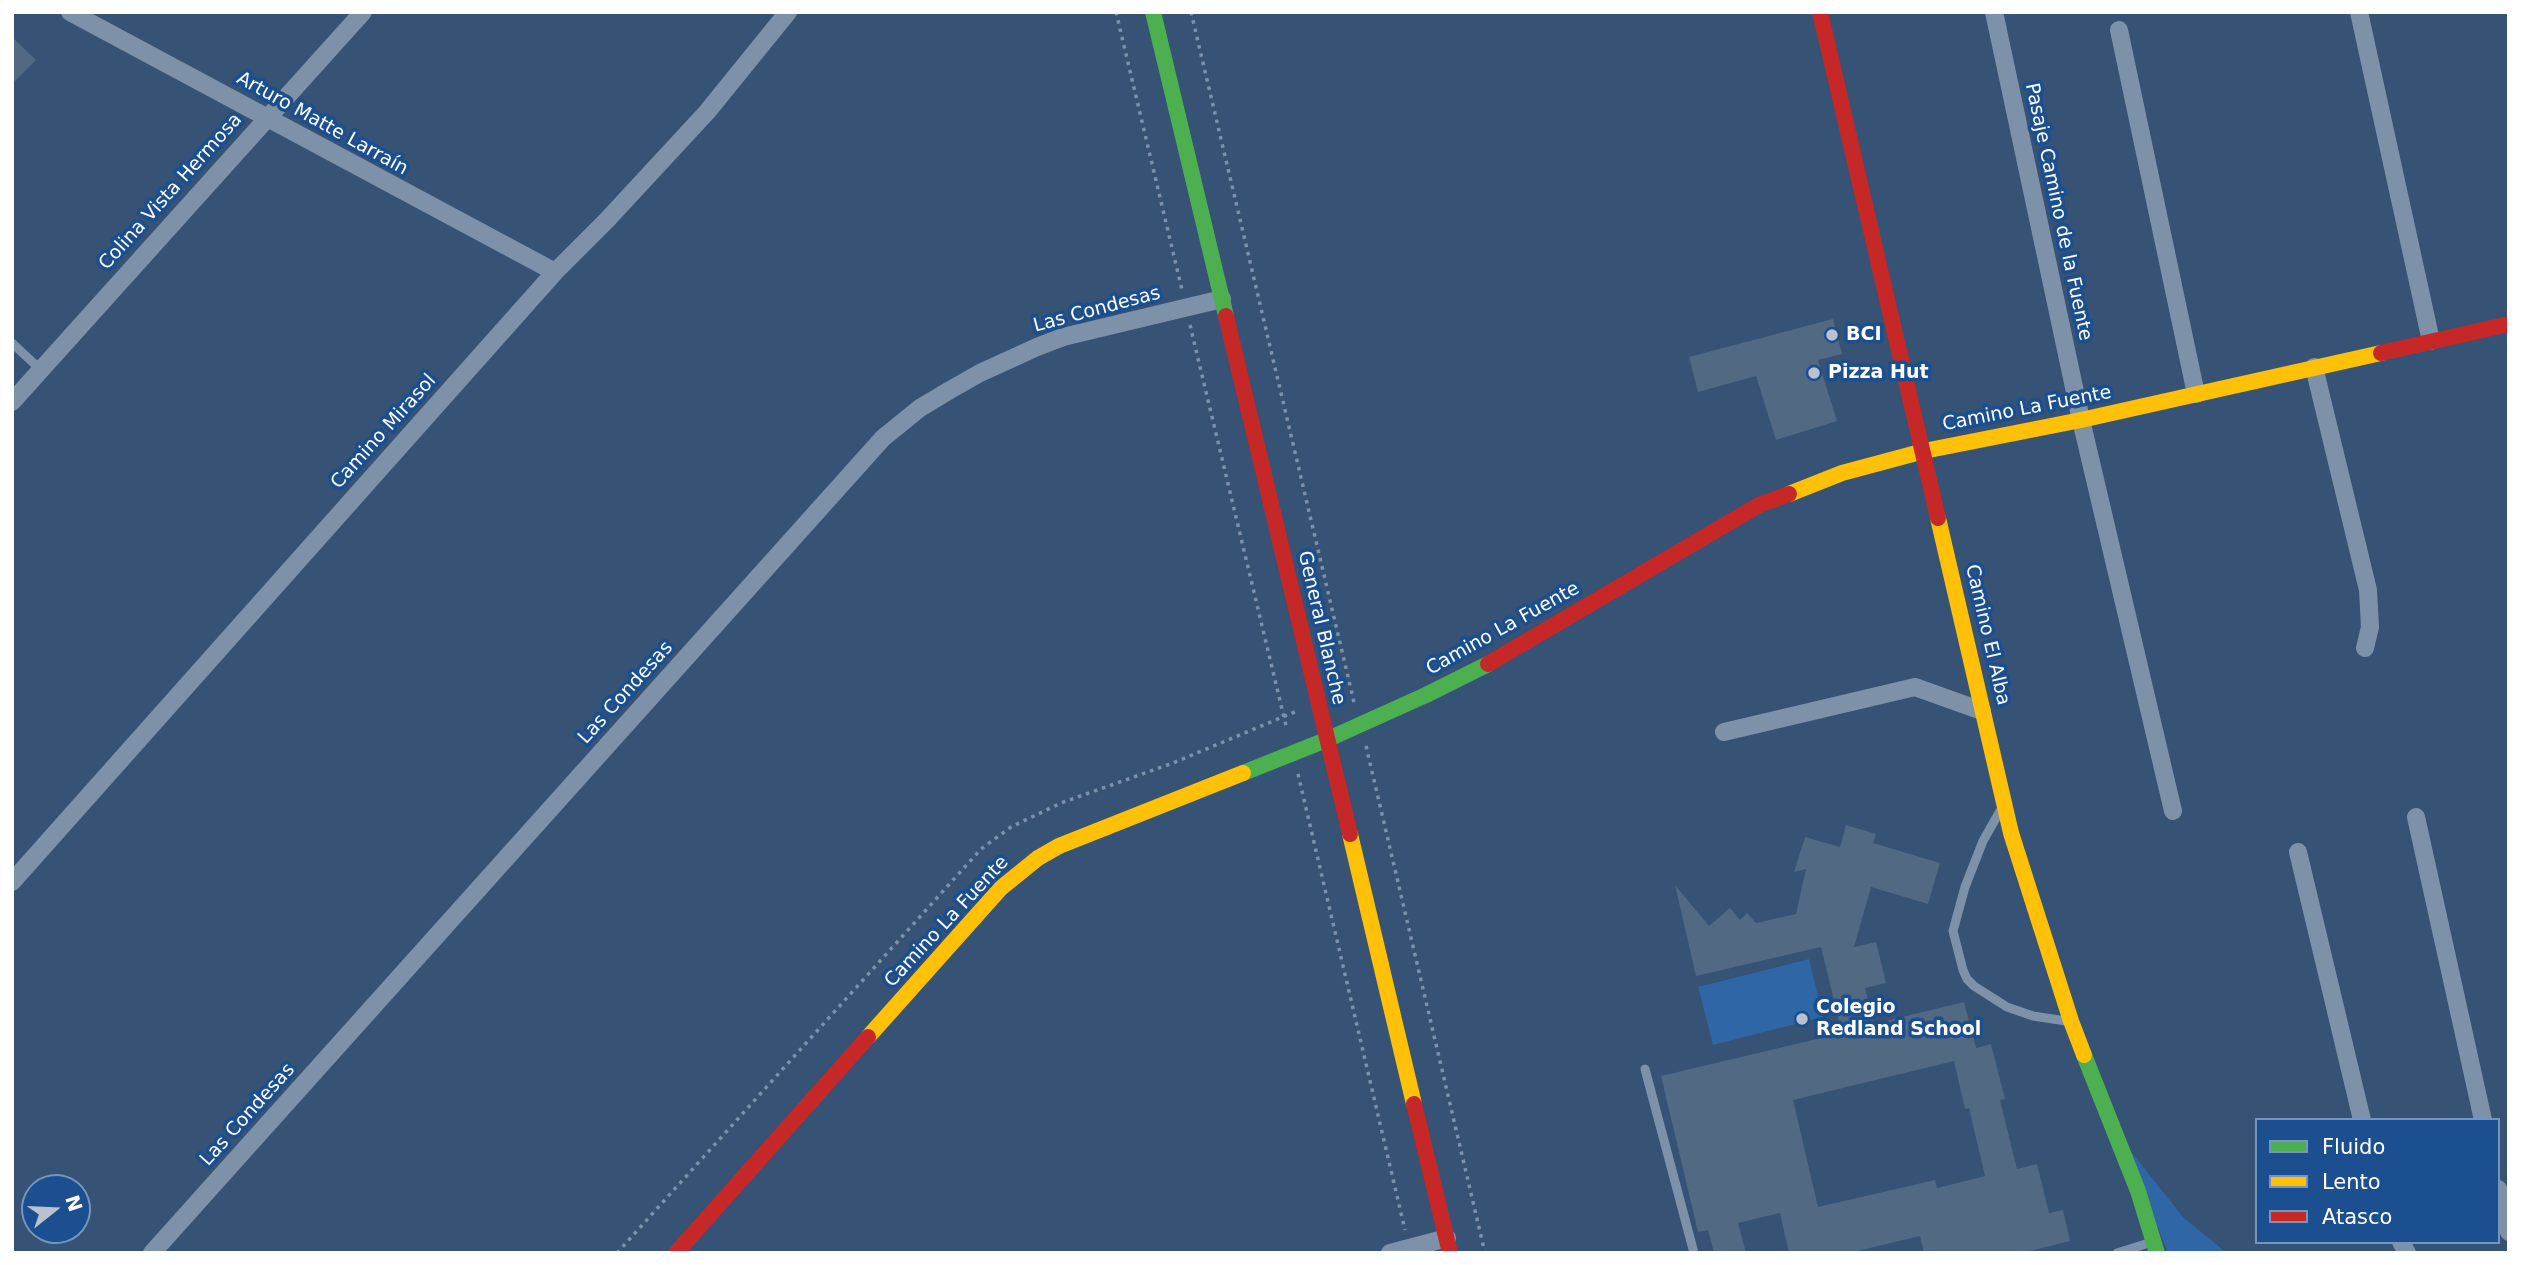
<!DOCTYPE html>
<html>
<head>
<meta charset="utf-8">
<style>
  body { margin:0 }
  #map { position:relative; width:2521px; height:1265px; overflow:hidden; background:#365274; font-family:"DejaVu Sans",sans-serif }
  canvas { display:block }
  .frame { position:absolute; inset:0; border:14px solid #fff; pointer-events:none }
  .legend { position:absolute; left:2255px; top:1118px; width:245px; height:126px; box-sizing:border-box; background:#1b4f8f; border:2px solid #7695bc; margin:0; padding:9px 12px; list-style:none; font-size:21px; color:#fff }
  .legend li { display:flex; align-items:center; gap:14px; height:35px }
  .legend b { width:35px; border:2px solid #7695bc }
  .north { position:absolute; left:21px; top:1174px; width:70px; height:70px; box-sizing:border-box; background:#1b4f8f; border:2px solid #7695bc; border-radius:50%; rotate:72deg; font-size:19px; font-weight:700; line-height:28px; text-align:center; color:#fff }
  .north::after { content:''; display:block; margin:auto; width:24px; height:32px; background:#b9c2ce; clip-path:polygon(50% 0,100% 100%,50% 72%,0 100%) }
</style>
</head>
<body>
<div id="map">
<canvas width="2521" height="1265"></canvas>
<div class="frame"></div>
<ul class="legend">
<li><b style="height:9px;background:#4caf50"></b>Fluido</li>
<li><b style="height:9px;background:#ffc107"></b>Lento</li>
<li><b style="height:9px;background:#c62828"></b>Atasco</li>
</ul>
<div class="north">N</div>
</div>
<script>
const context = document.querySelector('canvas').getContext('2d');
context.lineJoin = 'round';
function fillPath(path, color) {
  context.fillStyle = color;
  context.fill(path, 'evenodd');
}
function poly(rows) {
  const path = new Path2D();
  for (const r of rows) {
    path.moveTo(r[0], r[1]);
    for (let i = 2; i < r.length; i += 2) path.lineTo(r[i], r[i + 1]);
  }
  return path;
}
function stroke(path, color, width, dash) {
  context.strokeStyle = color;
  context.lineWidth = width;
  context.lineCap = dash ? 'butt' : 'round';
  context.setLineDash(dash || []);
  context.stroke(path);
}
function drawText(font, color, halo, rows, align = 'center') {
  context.font = font + ' "DejaVu Sans",sans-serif';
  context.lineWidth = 7;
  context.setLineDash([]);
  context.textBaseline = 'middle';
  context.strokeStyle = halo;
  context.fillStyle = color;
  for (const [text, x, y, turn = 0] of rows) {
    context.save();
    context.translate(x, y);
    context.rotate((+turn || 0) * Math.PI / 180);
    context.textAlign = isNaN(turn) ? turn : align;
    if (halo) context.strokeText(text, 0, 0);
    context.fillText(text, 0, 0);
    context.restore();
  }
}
const green = poly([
  [1809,959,1823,1017,1713,1045,1698,987],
  [2125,1144,2183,1217,2227,1253,2168,1253]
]);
const building = poly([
  [12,37,36,60,12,84],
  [1833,319,1842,354,1818,360,1837,421,1776,440,1756,376,1698,392,1689,357],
  [1846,825,1876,834,1873,843,1940,863,1928,904,1871,887,1854,947,1876,942,1886,983,1865,988,1874,1024,1964,1002,1976,1048,1991,1044,2005,1099,2000,1100,2017,1169,2037,1164,2049,1213,2063,1210,2070,1241,2022,1253,1924,1253,1920,1236,1849,1253,1789,1253,1780,1213,1738,1223,1746,1253,1714,1253,1708,1230,1698,1232,1661,1076,1842,1033,1821,947,1696,976,1675,885,1709,926,1730,908,1740,920,1747,913,1756,923,1796,914,1806,869,1794,872,1805,837,1840,847],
  [1954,1061,1965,1109,1969,1108,1985,1176,1937,1188,1935,1180,1818,1207,1793,1100]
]);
const path = poly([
  [1116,12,1182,290],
  [1191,12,1354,702],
  [1190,325,1287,730],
  [1366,746,1485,1253],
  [1298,774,1405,1230],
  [617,1253,981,849,1011,827,1061,803,1173,763,1297,711]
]);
const lane = poly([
  [12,343,41,370],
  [2000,811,1983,841,1965,887,1953,931,1963,970,1967,979,1974,986,2007,1007,2033,1016,2066,1021],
  [1645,1069,1694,1253],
  [2117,1253,2152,1242]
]);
const street = poly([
  [70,12,555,272],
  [1994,12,2081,420,2173,811],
  [2359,12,2431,341],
  [2119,30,2196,394],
  [2314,367,2368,590,2370,627,2365,648],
  [12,402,363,12],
  [1724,732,1915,687,1982,711],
  [2416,817,2483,1120],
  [2298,852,2362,1120],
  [12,882,555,272,607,220,707,112,788,12],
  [2498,1189,2509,1232],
  [2401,1242,2407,1253],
  [152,1253,883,438,920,408,950,390,980,373,1037,347,1063,337,1222,299],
  [1390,1253,1447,1238]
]);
const fast = poly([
  [1153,12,1226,316],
  [1243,773,1326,740,1426,695,1488,664],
  [2084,1055,2138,1191,2157,1253]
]);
const slow = poly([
  [1789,494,1842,473,1924,451,2081,420,2381,353],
  [1938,518,2011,833,2071,1021,2084,1055],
  [1350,834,1414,1104],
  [868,1037,1001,888,1038,858,1059,846,1243,773]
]);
const jam = poly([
  [1820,12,1938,518],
  [1226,316,1350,834],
  [2381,353,2509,324],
  [1488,664,1759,505,1789,494],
  [1414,1104,1450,1253],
  [676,1253,868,1037]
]);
const markers = [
  [1832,335,7,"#b9c2ce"],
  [1814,373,7,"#b9c2ce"],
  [1802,1019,7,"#b9c2ce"]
];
const streetNames = [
  ["Arturo Matte Larraín",322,124,29],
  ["Colina Vista Hermosa",171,192,-48],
  ["Pasaje Camino de la Fuente",2058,212,78],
  ["Las Condesas",1097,310,-15],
  ["Camino La Fuente",2027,409,-11],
  ["Camino Mirasol",384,432,-48],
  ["General Blanche",1321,628,77],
  ["Camino La Fuente",1503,629,-29],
  ["Camino El Alba",1987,635,77],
  ["Las Condesas",626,693,-48],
  ["Camino La Fuente",947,922,-47],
  ["Las Condesas",248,1115,-48]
];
const poiNames = [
  ["BCI",1846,335],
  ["Pizza Hut",1828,373],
  ["Colegio",1816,1008],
  ["Redland School",1816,1030]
];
fillPath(green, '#2f66a5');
fillPath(building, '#526984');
stroke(path, '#7d92a8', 3.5, [3.5, 5]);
stroke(lane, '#7d92a8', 9);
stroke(street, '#7d92a8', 18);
stroke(fast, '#4caf50', 16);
stroke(slow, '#ffc107', 16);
stroke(jam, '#c62828', 16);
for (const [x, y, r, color] of markers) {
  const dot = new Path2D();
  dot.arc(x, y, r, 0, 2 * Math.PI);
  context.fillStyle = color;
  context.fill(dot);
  stroke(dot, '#1b4f8f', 2.5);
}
drawText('19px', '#fff', '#1b4f8f', streetNames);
drawText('bold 19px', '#fff', '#1b4f8f', poiNames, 'left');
</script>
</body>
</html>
